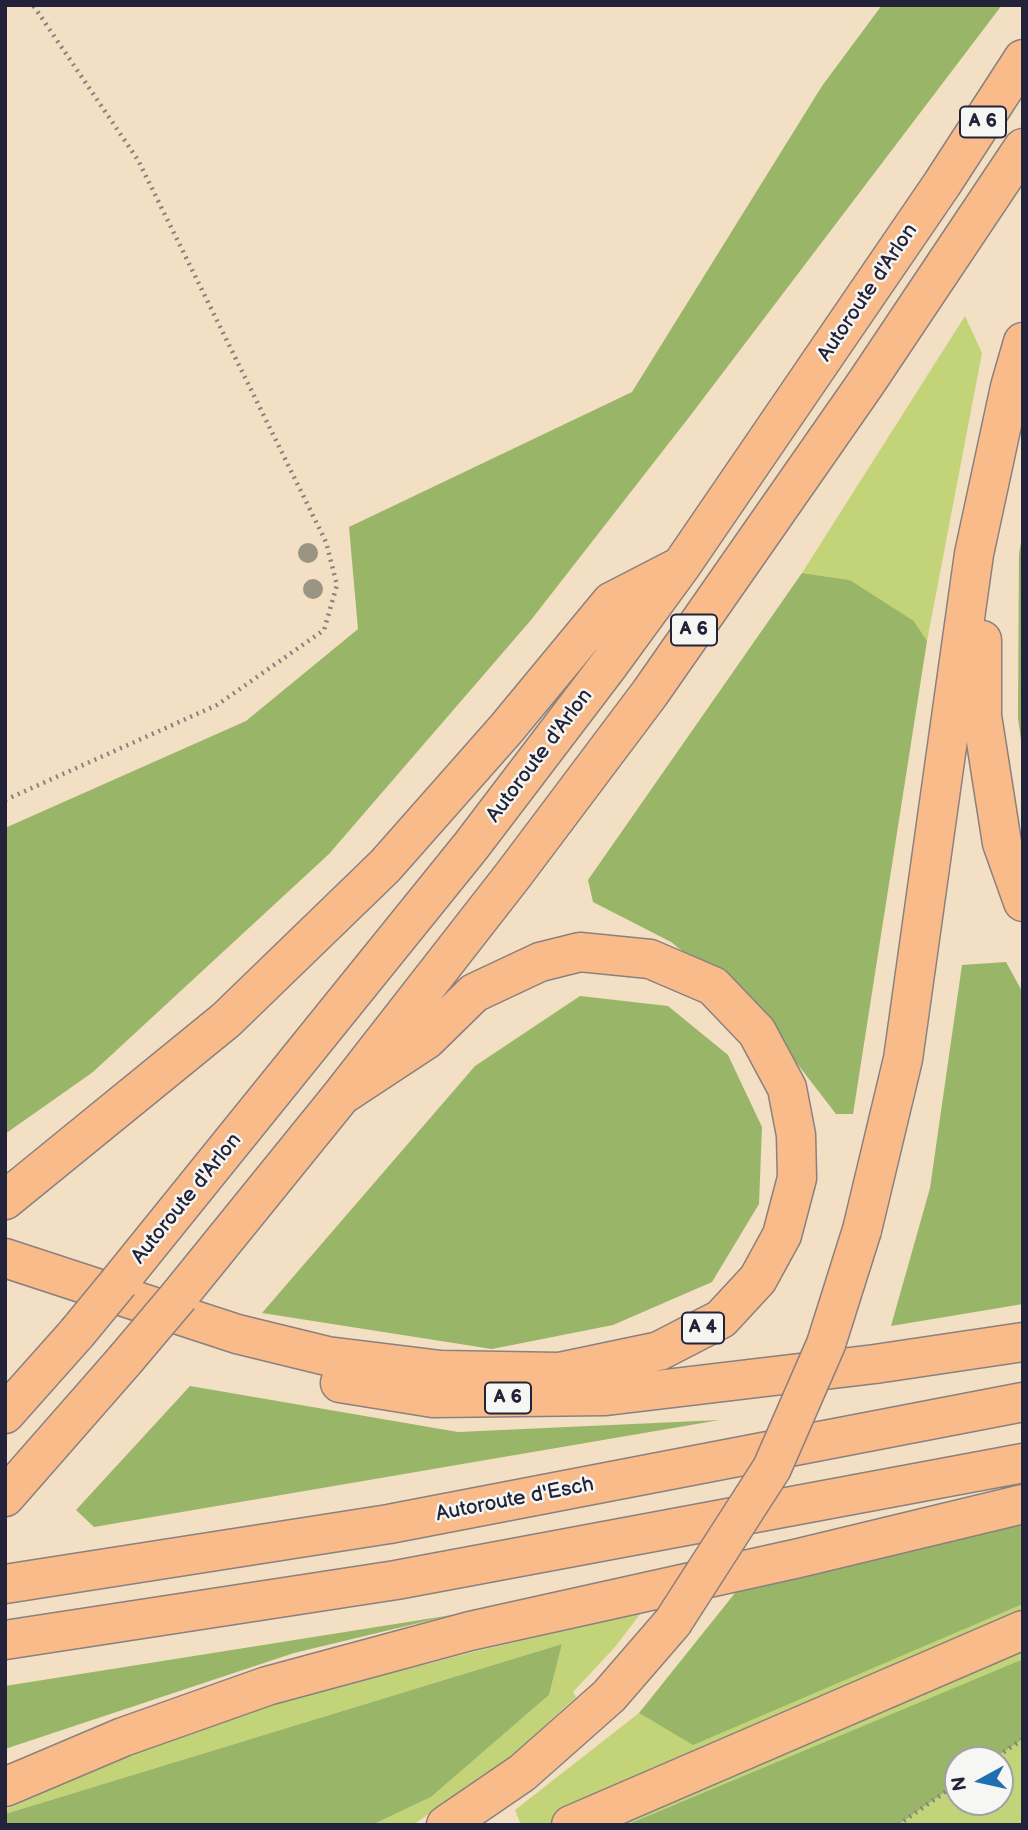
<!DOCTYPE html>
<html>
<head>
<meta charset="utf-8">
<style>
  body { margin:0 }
  #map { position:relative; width:1028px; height:1830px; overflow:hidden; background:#f3dfc3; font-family:"Balsamiq Sans",sans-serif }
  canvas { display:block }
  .frame { position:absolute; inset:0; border:7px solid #22223b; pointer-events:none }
  .north { position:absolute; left:944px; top:1746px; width:70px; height:70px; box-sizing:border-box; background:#f6f6f2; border:2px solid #a1a1a9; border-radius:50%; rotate:262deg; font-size:19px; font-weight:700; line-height:28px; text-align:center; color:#22223b }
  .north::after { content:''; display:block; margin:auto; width:24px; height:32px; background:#1f6fb2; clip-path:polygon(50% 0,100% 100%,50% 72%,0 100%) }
</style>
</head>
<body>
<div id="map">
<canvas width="1028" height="1830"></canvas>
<div class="frame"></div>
<div class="north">N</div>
</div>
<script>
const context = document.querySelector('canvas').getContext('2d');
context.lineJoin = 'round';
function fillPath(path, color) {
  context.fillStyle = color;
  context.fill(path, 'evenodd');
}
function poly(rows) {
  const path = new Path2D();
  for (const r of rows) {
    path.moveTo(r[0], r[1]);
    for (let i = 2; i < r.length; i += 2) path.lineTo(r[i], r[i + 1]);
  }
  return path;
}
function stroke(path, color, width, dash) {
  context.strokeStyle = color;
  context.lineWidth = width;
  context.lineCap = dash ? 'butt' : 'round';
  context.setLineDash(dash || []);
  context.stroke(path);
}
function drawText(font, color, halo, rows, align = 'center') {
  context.font = font + ' "Balsamiq Sans",sans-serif';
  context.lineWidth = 5;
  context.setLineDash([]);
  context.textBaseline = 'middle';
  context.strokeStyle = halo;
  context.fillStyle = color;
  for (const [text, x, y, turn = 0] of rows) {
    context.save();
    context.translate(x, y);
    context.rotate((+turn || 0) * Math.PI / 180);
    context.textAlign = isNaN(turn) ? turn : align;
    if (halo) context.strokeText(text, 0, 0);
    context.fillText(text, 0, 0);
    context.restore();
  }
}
const green = poly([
  [965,316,982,353,927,641,914,621,850,580,802,573],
  [1023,1604,1023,1659,626,1825,521,1825,515,1810,639,1713,693,1744],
  [641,1613,615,1647,573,1692,576,1697,509,1758,413,1825,372,1825,431,1797,549,1695,562,1644,5,1814,5,1810,128,1753,273,1704,477,1651],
  [1023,1739,1023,1825,898,1825,958,1783,958,1802,1000,1802,1000,1760,992,1760]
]);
const forest = poly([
  [882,5,1002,5,690,416,531,620,329,854,93,1072,5,1134,5,828,246,721,358,629,349,527,632,392,822,86],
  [1023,531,1023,755,1018,718,1019,554],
  [802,573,850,580,914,621,927,641,853,1114,836,1114,755,1009,671,942,593,902,588,880],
  [1006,962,1023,993,1023,1304,891,1326,930,1188,962,965],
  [580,996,668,1006,728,1055,762,1127,759,1204,712,1282,613,1325,492,1349,262,1313,475,1066],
  [190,1386,458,1432,720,1420,94,1527,76,1510],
  [1023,1524,1023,1604,693,1745,639,1713,739,1588],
  [452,1615,294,1653,5,1749,5,1686],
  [562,1644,549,1695,431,1797,372,1825,5,1825,5,1814],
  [1023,1659,1023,1739,992,1760,958,1760,958,1783,898,1825,626,1825]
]);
const path = poly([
  [5,800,217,705,324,630,337,585,326,542,138,160,33,5],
  [992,1760,1023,1739],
  [898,1825,958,1783]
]);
const highway = poly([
  [982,640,982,716,1002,843,1023,902],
  [5,1200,226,1020,385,866,506,729,611,602,675,569],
  [862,1230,903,1059,974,554,1010,387,1023,342],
  [5,1258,237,1334,327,1356,441,1370,559,1372,659,1351,721,1319,758,1279,782,1235,797,1178,796,1135,787,1088,757,1032,713,986,650,959,580,952,540,962,474,993,426,1040,341,1096],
  [119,1282,471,846,608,666,681,566,942,184,1023,59],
  [179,1296,341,1096,514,874,650,693,866,383,1023,148],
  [340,1383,433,1398,606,1396,875,1364,1023,1342],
  [5,1414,77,1333],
  [5,1497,125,1360],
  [5,1584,389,1524,1023,1402],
  [5,1640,396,1580,1023,1463],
  [5,1787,123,1737,267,1686,470,1631,799,1558,1023,1504],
  [446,1825,522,1773,609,1696,673,1622],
  [571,1825,1023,1630]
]);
const highwayBridge = poly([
  [77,1333,119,1282],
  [125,1360,179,1296],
  [673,1622,772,1468,826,1344,862,1230]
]);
const trees = [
  [308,553],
  [313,589]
];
const shields = [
  [983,122,46],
  [694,630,46],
  [703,1328,42],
  [508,1398,46]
];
const shieldNames = [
  ["A 6",983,122],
  ["A 6",694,630],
  ["A 4",703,1328],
  ["A 6",508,1398]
];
const streetNames = [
  ["Autoroute d'Arlon",868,293,-56],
  ["Autoroute d'Arlon",540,756,-53],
  ["Autoroute d'Arlon",187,1199,-51],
  ["Autoroute d'Esch",515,1500,-11]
];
fillPath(green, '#c2d477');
fillPath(forest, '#99b668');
stroke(highway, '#8a807f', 41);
stroke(path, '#8a807f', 4.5, [2, 5]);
stroke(highway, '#fabb8b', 38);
stroke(highwayBridge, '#8a807f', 41, []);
stroke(highwayBridge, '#fabb8b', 38);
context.fillStyle = '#9a9482';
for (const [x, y] of trees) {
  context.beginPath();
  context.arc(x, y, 10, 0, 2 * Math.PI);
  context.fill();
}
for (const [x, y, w] of shields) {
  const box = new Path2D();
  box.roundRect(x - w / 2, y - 15.5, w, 31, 5);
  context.fillStyle = '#f6f6f2';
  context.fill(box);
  stroke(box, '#22223b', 2);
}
drawText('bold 19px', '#22223b', null, shieldNames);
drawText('21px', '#22223b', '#f6f6f2', streetNames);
</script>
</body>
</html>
